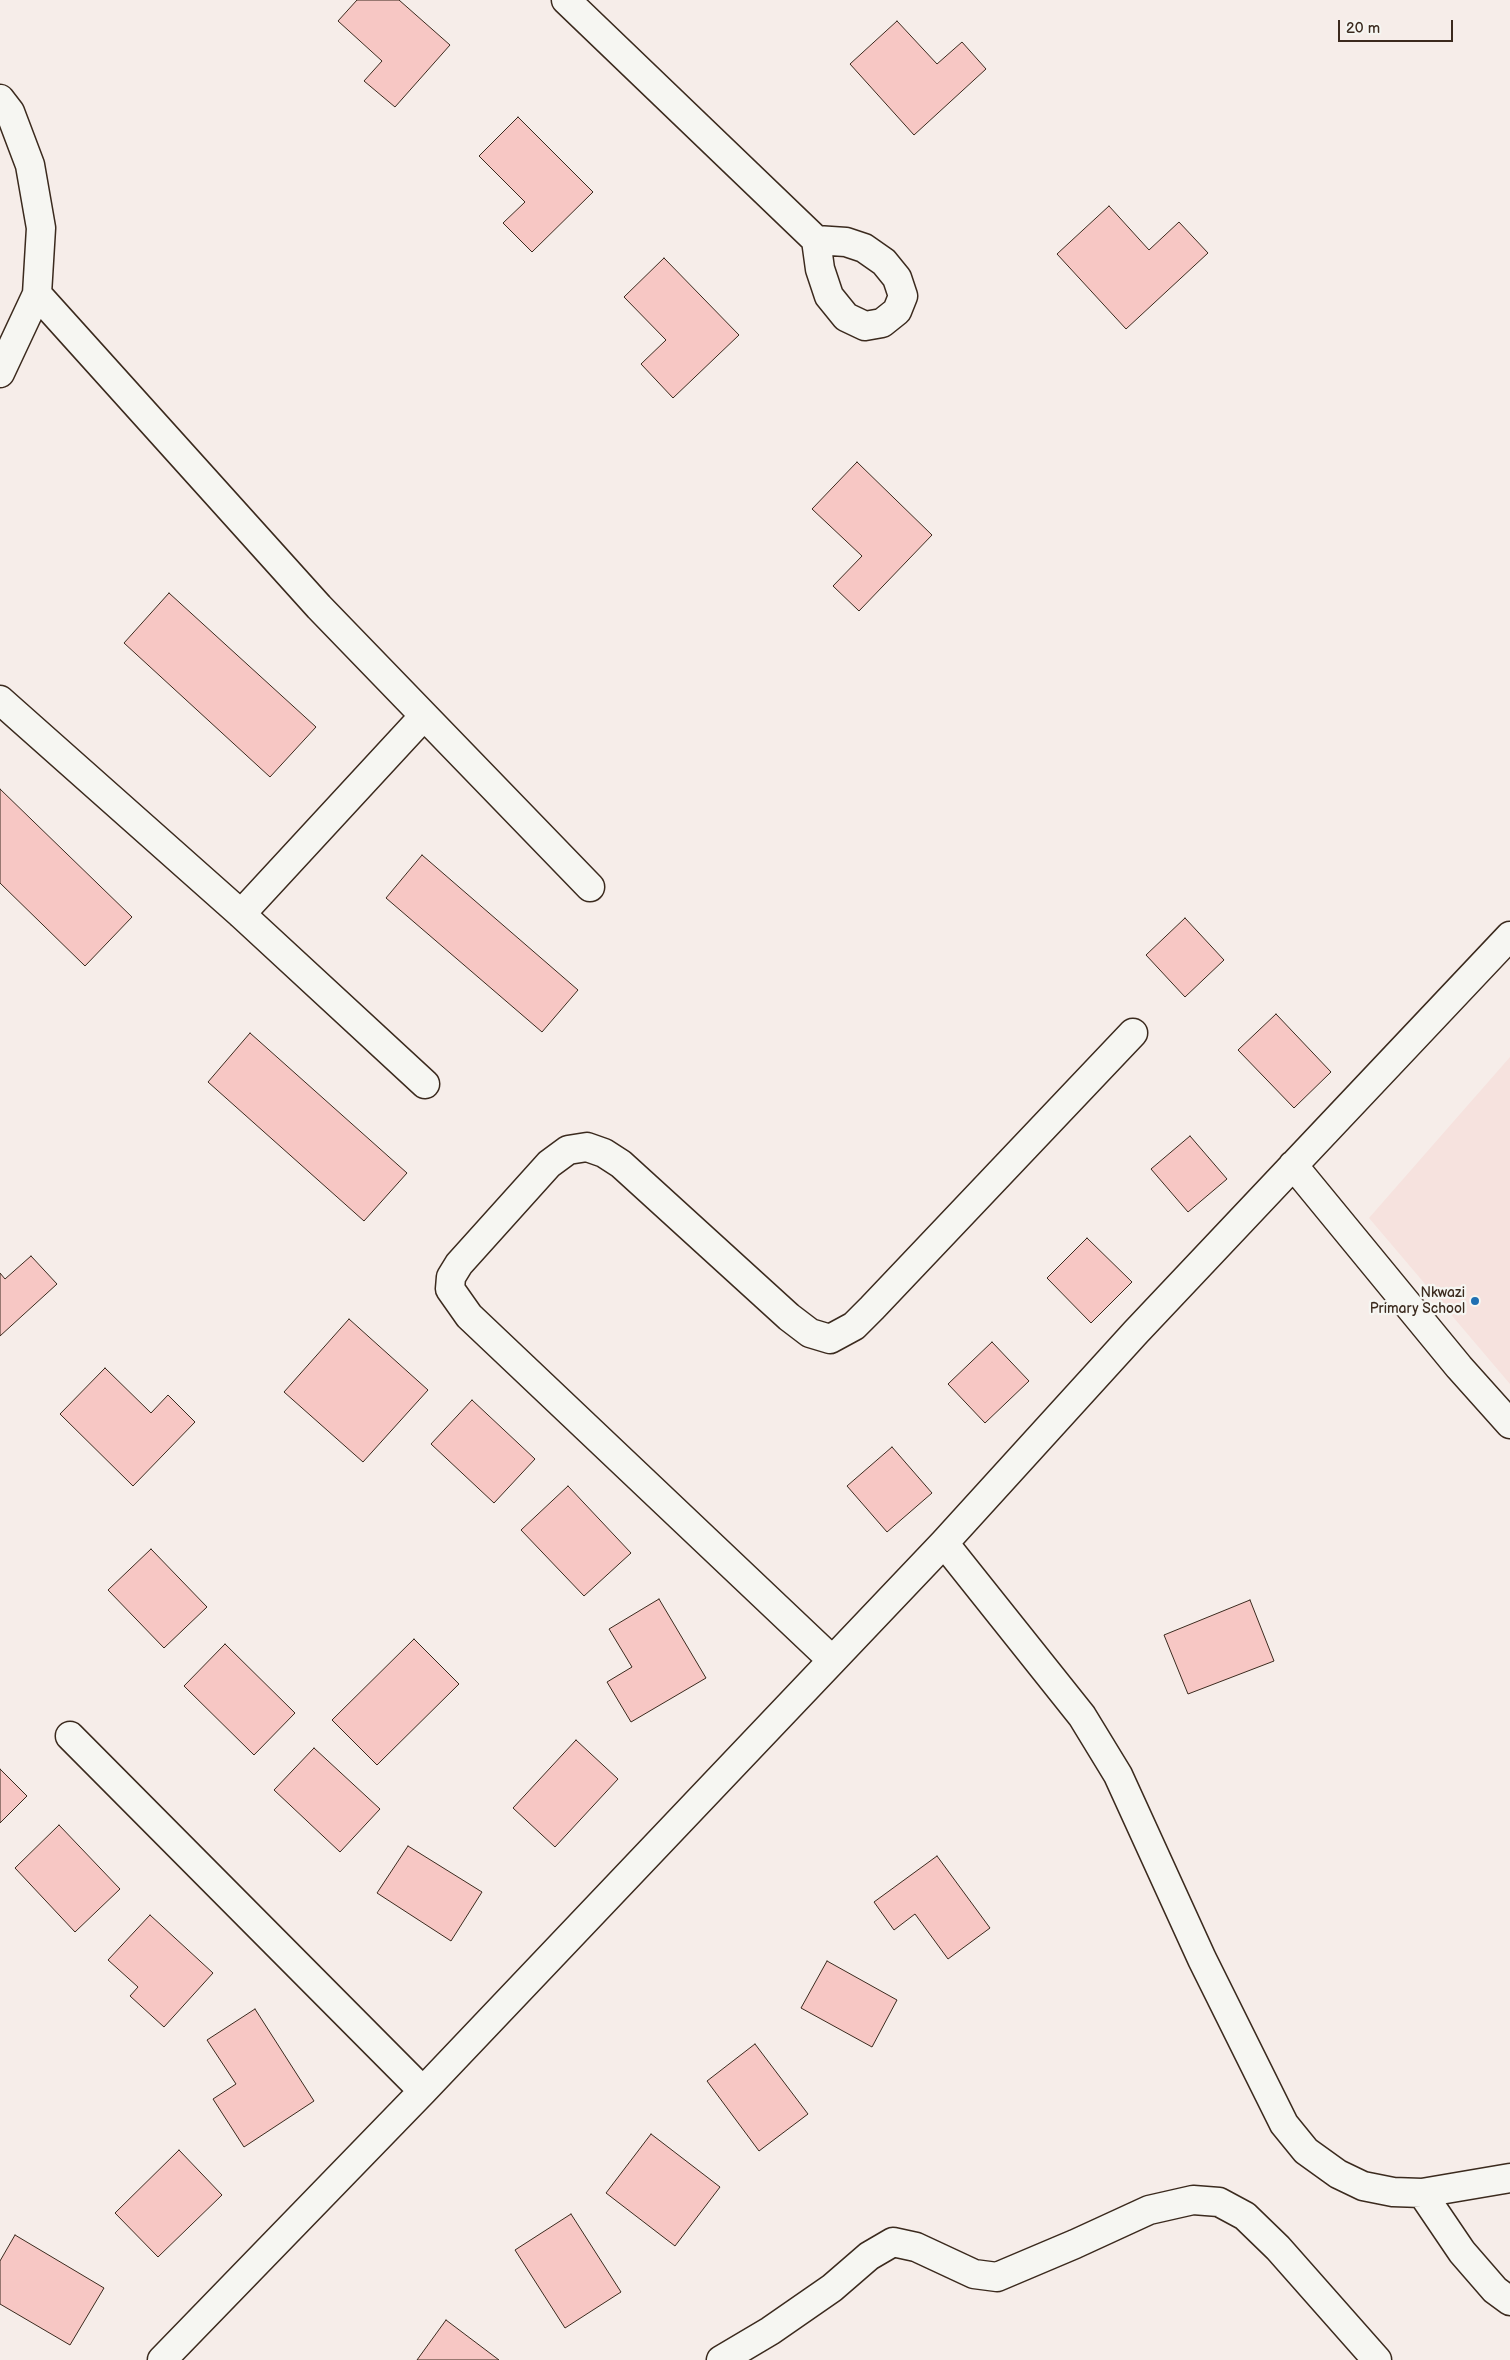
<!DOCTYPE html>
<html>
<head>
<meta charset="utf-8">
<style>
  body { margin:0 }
  #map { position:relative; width:1510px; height:2360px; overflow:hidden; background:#f6ede9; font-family:"Balsamiq Sans",sans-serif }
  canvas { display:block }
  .scale { position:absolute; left:1338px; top:20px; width:115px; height:22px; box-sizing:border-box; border:2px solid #3b2a1e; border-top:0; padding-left:6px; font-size:15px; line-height:18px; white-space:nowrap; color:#3b2a1e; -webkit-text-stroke:4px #f6f6f2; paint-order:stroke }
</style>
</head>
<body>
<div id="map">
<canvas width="1510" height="2360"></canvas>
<div class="scale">20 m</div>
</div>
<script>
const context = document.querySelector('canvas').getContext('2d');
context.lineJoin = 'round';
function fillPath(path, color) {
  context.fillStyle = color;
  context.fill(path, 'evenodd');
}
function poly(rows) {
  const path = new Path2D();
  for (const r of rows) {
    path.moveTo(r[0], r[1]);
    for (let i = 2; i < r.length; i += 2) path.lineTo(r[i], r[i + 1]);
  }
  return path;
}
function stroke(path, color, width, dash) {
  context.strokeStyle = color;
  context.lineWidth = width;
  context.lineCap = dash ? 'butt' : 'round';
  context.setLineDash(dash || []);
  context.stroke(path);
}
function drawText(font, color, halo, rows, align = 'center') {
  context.font = font + ' "Balsamiq Sans",sans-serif';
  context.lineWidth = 4.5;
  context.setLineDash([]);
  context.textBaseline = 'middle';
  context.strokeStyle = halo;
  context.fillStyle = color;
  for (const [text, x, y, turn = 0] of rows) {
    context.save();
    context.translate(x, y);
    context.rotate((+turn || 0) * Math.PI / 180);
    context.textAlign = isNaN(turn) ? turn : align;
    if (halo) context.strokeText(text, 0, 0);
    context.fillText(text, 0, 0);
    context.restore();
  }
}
const built = poly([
  [1510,1057,1510,1384,1369,1218]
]);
const building = poly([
  [357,0,399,0,450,45,395,107,364,81,382,61,338,21,357,0],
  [897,21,937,64,962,42,986,69,914,135,850,64,897,21],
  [518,117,593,192,532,252,503,223,525,202,479,156,518,117],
  [1109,206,1149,250,1179,222,1208,253,1126,329,1057,254,1109,206],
  [664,258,739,335,673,398,641,364,666,340,624,297,664,258],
  [857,462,932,535,859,611,833,586,862,556,812,509,857,462],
  [169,593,316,727,270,777,124,643,169,593],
  [0,789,132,917,85,966,0,883,0,789],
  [422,855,578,990,542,1032,386,898,422,855],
  [1185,918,1224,960,1185,997,1146,955,1185,918],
  [1276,1014,1331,1072,1294,1108,1238,1050,1276,1014],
  [250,1033,407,1173,364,1221,208,1082,250,1033],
  [1190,1136,1227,1179,1188,1212,1151,1169,1190,1136],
  [1087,1238,1132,1282,1091,1323,1047,1278,1087,1238],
  [31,1256,57,1284,0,1336,0,1273,5,1279,31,1256],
  [349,1319,428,1390,363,1462,284,1392,349,1319],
  [992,1342,1029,1381,985,1423,948,1384,992,1342],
  [105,1368,151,1413,168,1395,195,1422,133,1486,60,1414,105,1368],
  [472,1400,535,1459,494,1503,431,1444,472,1400],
  [892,1447,932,1493,887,1532,847,1486,892,1447],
  [568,1486,631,1553,584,1596,521,1530,568,1486],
  [151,1549,207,1607,164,1648,108,1590,151,1549],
  [659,1599,706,1678,631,1722,607,1682,632,1667,609,1629,659,1599],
  [1250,1600,1274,1661,1188,1694,1164,1635,1250,1600],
  [414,1639,459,1684,377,1765,332,1720,414,1639],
  [225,1644,295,1713,254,1755,184,1686,225,1644],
  [576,1740,618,1779,555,1847,513,1808,576,1740],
  [314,1748,380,1809,340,1852,274,1790,314,1748],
  [0,1769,27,1796,0,1823,0,1769],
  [59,1825,120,1889,75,1932,15,1868,59,1825],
  [408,1846,482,1892,451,1941,377,1893,408,1846],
  [937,1856,990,1928,948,1959,915,1914,894,1930,874,1902,937,1856],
  [150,1915,213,1973,164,2027,130,1996,138,1987,108,1960,150,1915],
  [827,1961,897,2000,872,2047,801,2008,827,1961],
  [255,2009,314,2101,244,2147,213,2099,236,2084,207,2040,255,2009],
  [755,2044,808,2114,759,2151,707,2081,755,2044],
  [651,2134,720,2187,675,2246,606,2193,651,2134],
  [179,2150,222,2195,158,2257,115,2213,179,2150],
  [571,2214,621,2292,565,2328,515,2250,571,2214],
  [15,2235,104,2288,70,2345,0,2304,0,2261,15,2235],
  [446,2320,499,2360,417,2360,446,2320]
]);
const minor = poly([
  [566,0,816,240,820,269,829,296,846,317,865,326,882,323,897,311,903,296,897,278,884,262,864,248,846,242,816,240],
  [0,99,10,112,30,165,41,228,37,294,0,373],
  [37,294,319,607,590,887],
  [0,700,241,914,425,1084],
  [241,914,423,717],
  [1293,1165,1459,1367,1510,1424],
  [944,1543,1082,1716,1118,1775,1202,1959,1284,2124,1306,2151,1338,2174,1363,2186,1393,2192,1422,2193,1510,2178],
  [832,1660,469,1316,450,1289,451,1277,459,1264,549,1164,568,1150,587,1147,604,1153,621,1164,789,1317,810,1333,830,1339,854,1326,872,1308,1133,1033],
  [70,1736,423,2091],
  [1422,2193,1462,2252,1495,2290,1510,2301],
  [162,2360,423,2091,944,1543,1136,1332,1510,936],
  [721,2360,770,2331,832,2288,869,2256,893,2242,916,2247,974,2274,997,2277,1075,2244,1149,2210,1193,2200,1219,2202,1245,2216,1278,2248,1377,2360]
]);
const markers = [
  [1475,1301,5,"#1f6fb2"]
];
const poiNames = [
  ["Nkwazi",1465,1293],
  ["Primary School",1465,1309]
];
fillPath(built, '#f6e2de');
fillPath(building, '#f7c7c4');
stroke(building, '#3b2a1e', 1);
stroke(minor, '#3b2a1e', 31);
stroke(minor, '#f6f6f2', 28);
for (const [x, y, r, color] of markers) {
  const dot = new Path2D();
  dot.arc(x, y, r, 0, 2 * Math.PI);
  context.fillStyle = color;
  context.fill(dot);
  stroke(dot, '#f6f6f2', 2);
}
drawText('14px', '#3b2a1e', '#f6f6f2', poiNames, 'right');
</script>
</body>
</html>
